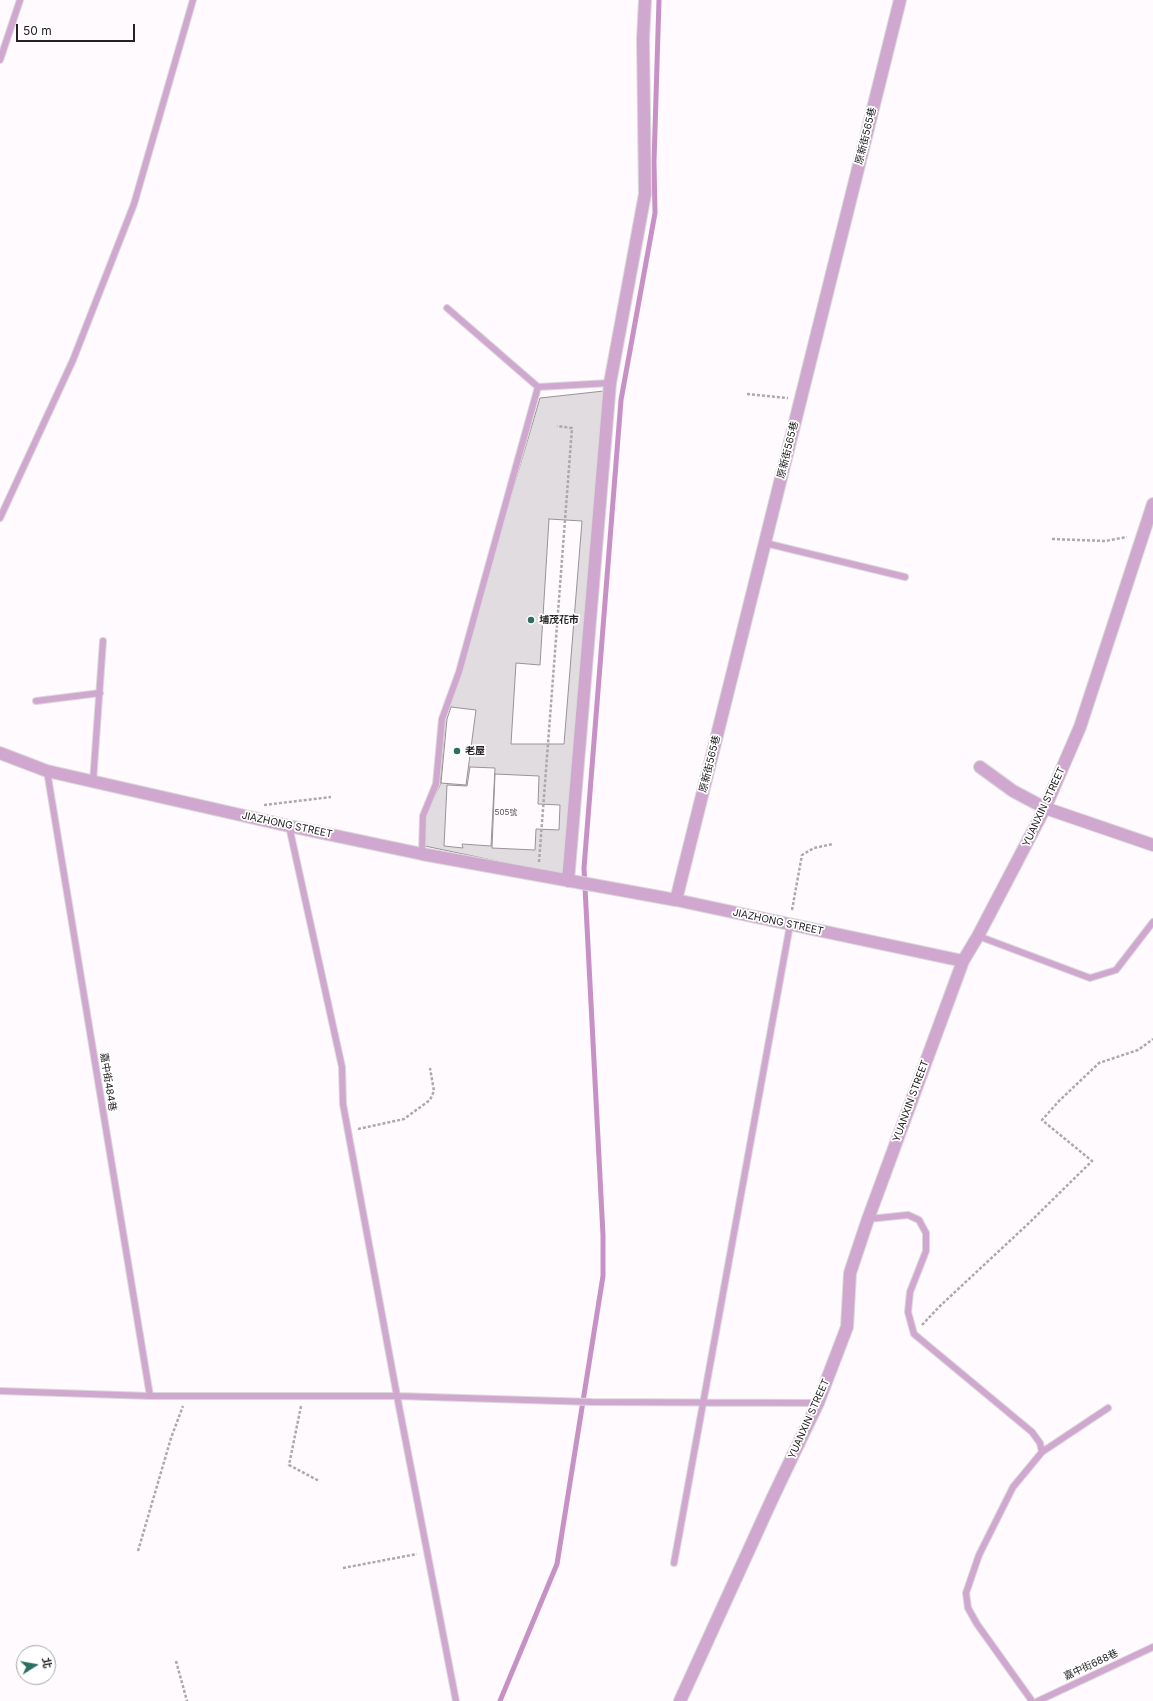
<!DOCTYPE html>
<html>
<head>
<meta charset="utf-8">
<style>
  body { margin:0 }
  #map { position:relative; width:1153px; height:1701px; overflow:hidden; background:#fefafe; font-family:Inter,"Noto Sans TC",sans-serif }
  canvas { display:block }
  .north { position:absolute; left:16px; top:1645px; width:40px; height:40px; box-sizing:border-box; background:#fff; border:1px solid #a7a7a7; border-radius:50%; rotate:79deg; font-size:11px; font-weight:700; line-height:16px; text-align:center; color:#242324 }
  .north::after { content:''; display:block; margin:auto; width:14px; height:18px; background:#2c6f61; clip-path:polygon(50% 0,100% 100%,50% 72%,0 100%) }
  .scale { position:absolute; left:16px; top:24px; width:119px; height:18px; box-sizing:border-box; border:2px solid #242324; border-top:0; padding-left:5px; font-size:12px; line-height:14px; white-space:nowrap; color:#242324; -webkit-text-stroke:3px #fff; paint-order:stroke }
</style>
</head>
<body>
<div id="map">
<canvas width="1153" height="1701"></canvas>
<div class="north">北</div>
<div class="scale">50 m</div>
</div>
<script>
const context = document.querySelector('canvas').getContext('2d');
context.lineJoin = 'round';
function poly(rows) {
  const path = new Path2D();
  for (const r of rows) {
    path.moveTo(r[0], r[1]);
    for (let i = 2; i < r.length; i += 2) path.lineTo(r[i], r[i + 1]);
  }
  return path;
}
function stroke(path, color, width, dash) {
  context.strokeStyle = color;
  context.lineWidth = width;
  context.lineCap = dash ? 'butt' : 'round';
  context.setLineDash(dash || []);
  context.stroke(path);
}
function fillPath(path, color) {
  context.fillStyle = color;
  context.fill(path, 'evenodd');
}
function drawText(font, color, halo, rows, align = 'center') {
  context.font = font + ' Inter,"Noto Sans TC",sans-serif';
  context.lineWidth = 3.5;
  context.setLineDash([]);
  context.textBaseline = 'middle';
  context.strokeStyle = halo;
  context.fillStyle = color;
  for (const [text, x, y, turn = 0] of rows) {
    context.save();
    context.translate(x, y);
    context.rotate((+turn || 0) * Math.PI / 180);
    context.textAlign = isNaN(turn) ? turn : align;
    if (halo) context.strokeText(text, 0, 0);
    context.fillText(text, 0, 0);
    context.restore();
  }
}
const stream = poly([
  [500,1701,557,1564,603,1276,603,1235,584,868,621,400,655,213,654,162,659,0]
]);
const building = poly([
  [604,391,563,875,425,846,425,816,440,785,445,719,540,398,604,391],
  [549,519,582,521,564,744,511,744,516,663,540,665,549,519],
  [451,707,476,710,466,785,441,783,447,719,451,707],
  [470,767,495,768,491,846,462,844,463,848,444,846,447,785,467,786,470,767],
  [495,774,539,776,538,804,560,805,559,830,536,829,535,850,492,848,495,774]
]);
const path = poly([
  [747,394,788,398],
  [1052,539,1105,541,1127,537],
  [264,805,331,797],
  [539,862,572,428,557,426],
  [792,910,802,855,814,848,833,844],
  [358,1129,404,1119,430,1100,434,1091,430,1068],
  [922,1325,940,1306,1029,1223,1092,1161,1042,1120,1059,1101,1099,1063,1138,1050,1153,1039],
  [301,1406,289,1465,319,1481],
  [138,1551,171,1438,183,1406],
  [343,1568,417,1554],
  [176,1661,187,1701]
]);
const service = poly([
  [0,60,20,0],
  [447,308,538,387],
  [0,518,73,360,134,204,193,0],
  [765,543,905,577],
  [36,701,100,693],
  [47,771,150,1396],
  [93,782,103,641],
  [289,826,342,1067,343,1104,397,1396,456,1701],
  [422,854,423,816,436,784,442,719,459,672,538,387,610,383],
  [978,936,1090,978,1116,970,1153,922],
  [868,1219,908,1215,919,1220,926,1233,926,1251,910,1292,908,1312,914,1334,1032,1432,1040,1443,1042,1452,1013,1487,979,1555,966,1593,968,1608,977,1624,1032,1701],
  [0,1391,150,1396,397,1396,592,1402,818,1403],
  [1042,1452,1108,1408],
  [674,1563,790,925],
  [1038,1701,1153,1647]
]);
const minor = poly([
  [0,753,47,771,289,826,422,854,676,900,963,961],
  [980,767,1013,791,1045,808,1153,845],
  [568,881,610,383,645,194,643,39,645,0],
  [676,900,900,0],
  [680,1701,773,1497,818,1403,847,1327,850,1273,868,1219,963,961,978,936,1045,808,1080,727,1153,504]
]);
const markers = [
  [531,620,4,"#2c6f61"],
  [457,751,4,"#2c6f61"]
];
const numberNames = [
  ["505號",506,813]
];
const streetNames = [
  ["原新街565巷",866,136,-76],
  ["原新街565巷",788,450,-76],
  ["原新街565巷",710,764,-76],
  ["YUANXIN STREET",1044,807,-65],
  ["JIAZHONG STREET",287,825,12],
  ["JIAZHONG STREET",778,922,12],
  ["嘉中街484巷",108,1082,81],
  ["YUANXIN STREET",911,1101,-70],
  ["YUANXIN STREET",809,1419,-66],
  ["嘉中街688巷",1091,1665,-25]
];
const poiNames = [
  ["埔茂花市",539,620],
  ["老屋",465,751]
];
stroke(stream, '#c791c6', 5);
fillPath(building, '#e0dce0');
stroke(building, '#979396', 1);
stroke(service, '#dbd8db', 8);
stroke(minor, '#dbd8db', 14);
stroke(path, '#aca9ac', 2.5, [3, 2]);
stroke(service, '#d0a8cf', 6);
stroke(minor, '#d0a8cf', 12);
for (const [x, y, r, color] of markers) {
  const dot = new Path2D();
  dot.arc(x, y, r, 0, 2 * Math.PI);
  context.fillStyle = color;
  context.fill(dot);
  stroke(dot, '#fff', 1.5);
}
drawText('8px', '#535153', null, numberNames);
drawText('10px', '#242324', '#fff', streetNames);
drawText('bold 10px', '#242324', '#fff', poiNames, 'left');
</script>
</body>
</html>
